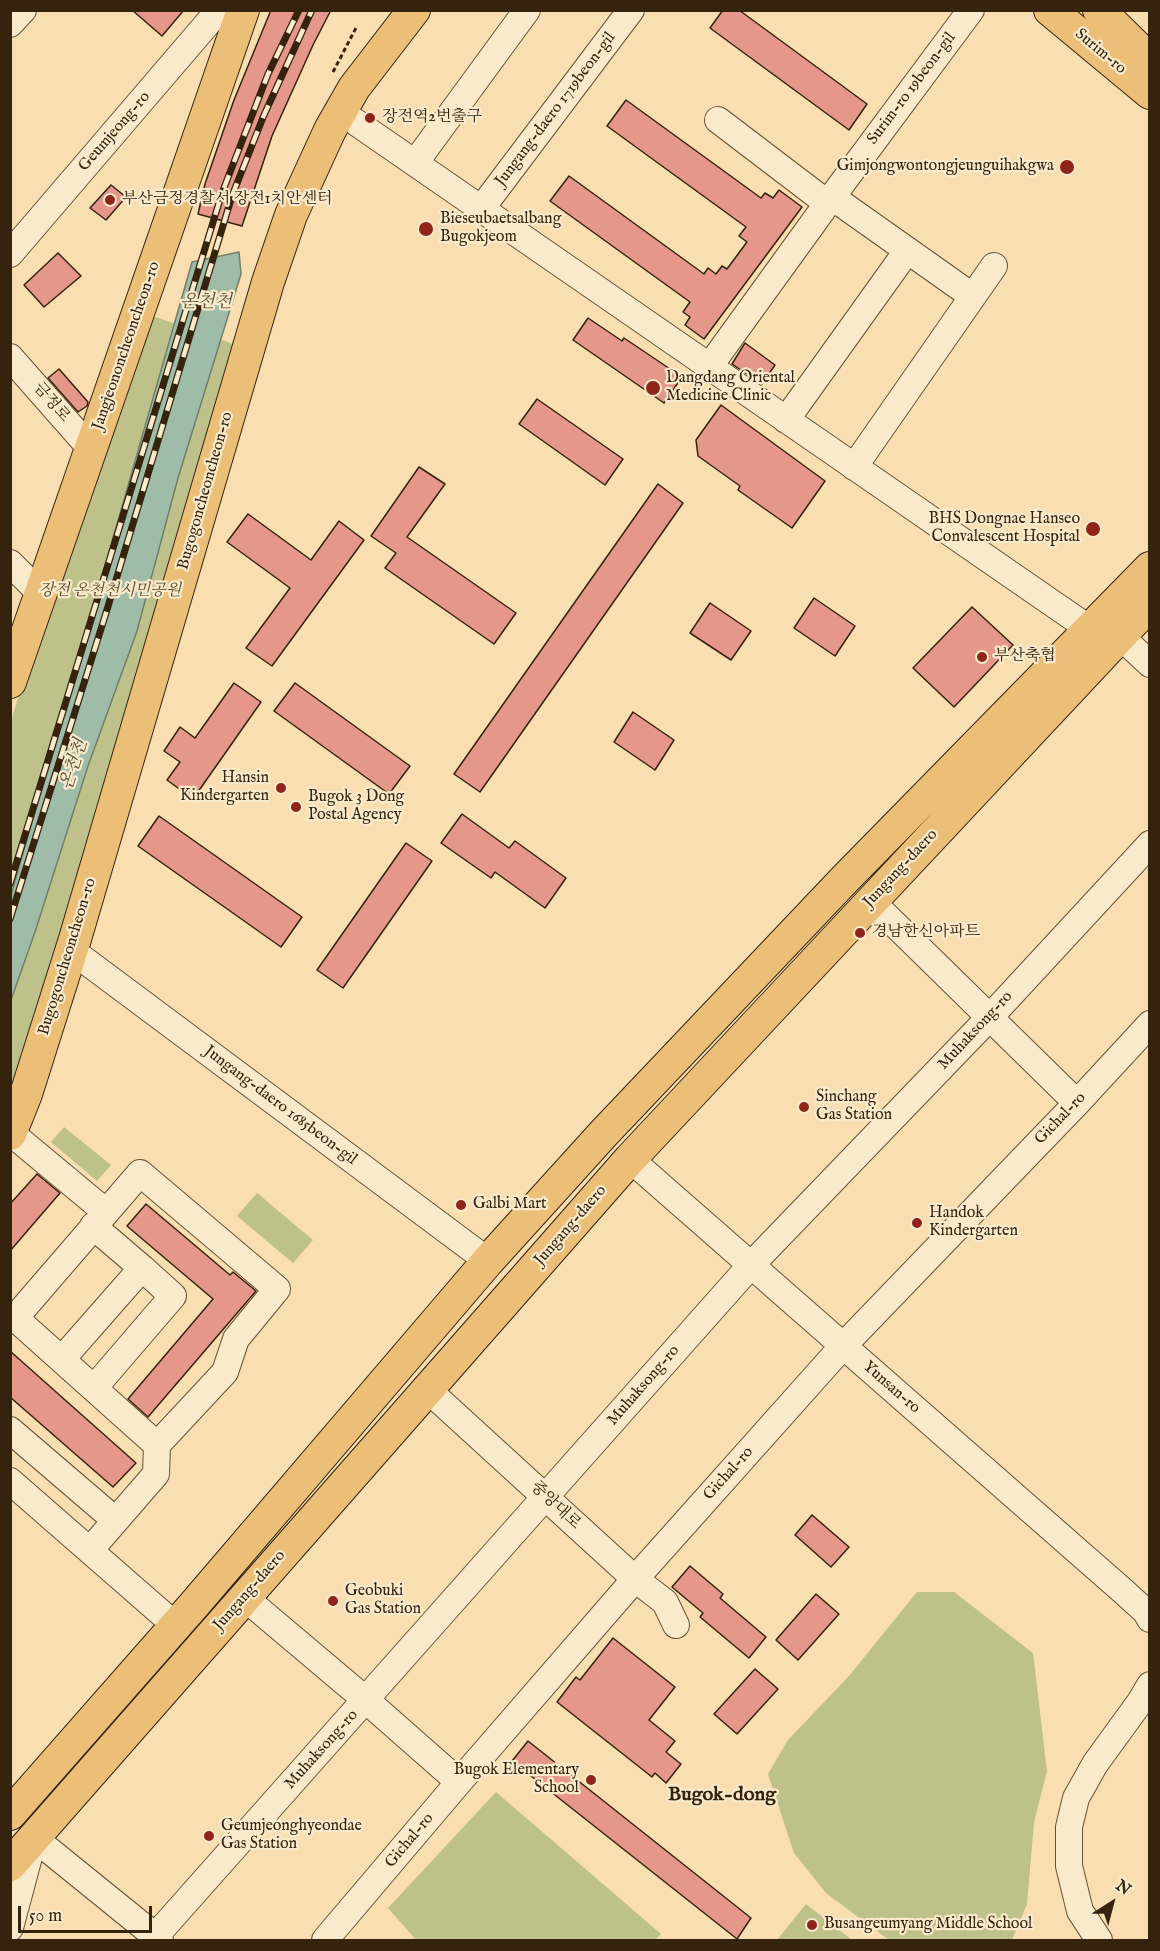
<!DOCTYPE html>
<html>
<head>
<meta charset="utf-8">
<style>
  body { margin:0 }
  #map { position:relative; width:1160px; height:1951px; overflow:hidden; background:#f8deb0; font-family:"IM FELL English",serif }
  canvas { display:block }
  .frame { position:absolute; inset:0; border:12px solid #35230e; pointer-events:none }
  .north { position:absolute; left:1082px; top:1873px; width:60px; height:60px; -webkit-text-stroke:4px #faeacc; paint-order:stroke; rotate:36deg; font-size:16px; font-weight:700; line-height:24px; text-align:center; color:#35230e }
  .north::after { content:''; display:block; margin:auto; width:21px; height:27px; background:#35230e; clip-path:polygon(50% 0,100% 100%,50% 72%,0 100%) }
  .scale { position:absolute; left:18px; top:1906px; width:134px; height:27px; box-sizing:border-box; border:3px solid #35230e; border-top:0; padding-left:8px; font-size:18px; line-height:21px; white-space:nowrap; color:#35230e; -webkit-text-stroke:4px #faeacc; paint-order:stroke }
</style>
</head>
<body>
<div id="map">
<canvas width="1160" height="1951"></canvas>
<div class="frame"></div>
<div class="north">N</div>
<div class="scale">50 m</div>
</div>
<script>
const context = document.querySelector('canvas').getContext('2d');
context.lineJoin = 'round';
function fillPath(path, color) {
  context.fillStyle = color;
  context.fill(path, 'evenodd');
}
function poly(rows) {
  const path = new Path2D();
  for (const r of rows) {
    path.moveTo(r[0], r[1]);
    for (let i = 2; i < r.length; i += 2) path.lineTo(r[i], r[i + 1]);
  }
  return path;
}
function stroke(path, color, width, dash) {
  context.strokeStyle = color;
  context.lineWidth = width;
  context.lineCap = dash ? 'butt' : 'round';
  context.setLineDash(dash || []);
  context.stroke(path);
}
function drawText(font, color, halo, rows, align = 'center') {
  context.font = font + ' "IM FELL English","Noto Serif KR",serif';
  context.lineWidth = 4.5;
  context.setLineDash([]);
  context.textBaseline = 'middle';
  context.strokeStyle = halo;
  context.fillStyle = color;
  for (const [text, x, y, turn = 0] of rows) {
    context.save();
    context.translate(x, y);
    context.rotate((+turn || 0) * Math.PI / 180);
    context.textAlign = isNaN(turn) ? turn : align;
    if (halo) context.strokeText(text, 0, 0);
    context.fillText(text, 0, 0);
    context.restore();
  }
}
const green = poly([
  [147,314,231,343,242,352,194,511,23,1052,11,1086,11,721,67,540],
  [64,1127,111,1165,97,1181,51,1142],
  [257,1193,313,1240,293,1263,237,1216],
  [917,1592,954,1592,1033,1653,1047,1771,1034,1822,1027,1904,1012,1940,889,1940,826,1893,794,1853,768,1774,788,1740,849,1676],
  [496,1792,661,1934,655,1940,416,1940,388,1908],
  [806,1904,852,1940,777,1940]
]);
const water = poly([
  [239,252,241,274,178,478,137,631,88,766,35,932,11,1000,11,895,192,262,239,252]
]);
const building = poly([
  [132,10,184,10,162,36,132,10],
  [271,10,331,10,313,45,272,136,242,226,198,214,205,184,234,100,271,10],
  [723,10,739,10,867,104,849,130,710,28,723,10],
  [626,100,761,198,765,193,773,198,779,190,802,207,704,339,685,325,690,317,683,312,690,302,550,201,569,176,704,274,708,268,716,274,722,266,727,269,747,242,739,236,746,227,607,126,626,100],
  [111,185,126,197,106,220,90,208,111,185],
  [58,253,81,276,44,307,24,285,58,253],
  [588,318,622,341,624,338,682,377,664,403,573,340,588,318],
  [745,343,775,365,762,384,732,364,745,343],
  [59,369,88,402,87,406,78,412,48,378,59,369],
  [537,399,623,459,605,485,519,424,537,399],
  [721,405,825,481,792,528,738,490,740,486,698,456,696,440,721,405],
  [419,467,445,484,407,537,516,613,494,644,385,568,396,553,371,536,419,467],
  [658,484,683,503,480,792,454,774,658,484],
  [248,514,311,560,339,521,364,540,272,666,246,648,290,588,227,542,248,514],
  [814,598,855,626,835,656,794,628,814,598],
  [710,603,751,631,731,660,690,633,710,603],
  [972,607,1013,645,954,707,913,668,972,607],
  [234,683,261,702,193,799,167,780,180,762,164,751,180,727,195,738,234,683],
  [295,683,410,766,389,794,274,711,295,683],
  [633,712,674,740,655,770,614,742,633,712],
  [462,814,509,848,515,841,566,878,545,908,495,872,491,878,441,843,462,814],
  [159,816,302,917,281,947,138,846,159,816],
  [406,843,432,861,343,988,317,970,406,843],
  [37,1174,60,1193,10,1251,10,1204,37,1174],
  [146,1204,230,1275,233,1272,256,1291,148,1417,128,1399,213,1299,127,1226,146,1204],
  [10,1351,136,1463,113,1487,10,1397,10,1351],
  [812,1515,849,1547,831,1567,795,1535,812,1515],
  [690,1566,723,1594,720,1598,766,1637,749,1658,700,1617,703,1613,672,1587,690,1566],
  [816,1594,839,1614,798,1660,776,1640,816,1594],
  [613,1638,675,1687,649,1720,675,1741,666,1752,681,1764,666,1783,655,1773,652,1777,557,1702,576,1677,580,1680,613,1638],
  [755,1669,778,1689,737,1734,714,1714,755,1669],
  [528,1741,751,1918,737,1939,512,1761,528,1741]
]);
const path = poly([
  [333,72,357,26]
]);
const minor = poly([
  [10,24,23,10],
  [341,112,1091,630],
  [718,120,827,203],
  [415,163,527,10],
  [832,197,972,296],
  [481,209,631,10],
  [10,254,219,10],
  [10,357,91,449],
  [709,367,832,197,971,10],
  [786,420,907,251],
  [854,467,994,266],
  [10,563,41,594],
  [1120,636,1150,664],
  [871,901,1077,1103],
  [71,950,488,1261],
  [11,1133,106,1212],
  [630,1159,1123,1591,1146,1612,1150,1619],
  [62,1359,142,1268,93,1226],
  [94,1388,173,1296,142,1268],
  [428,1390,635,1579,665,1602,676,1625],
  [10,1430,115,1520],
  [10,1481,175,1625],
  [91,1549,156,1474,157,1445,225,1372,236,1339,277,1289,140,1173,15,1318,157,1445],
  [245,1598,367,1701,459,1782],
  [10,1928,34,1838,160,1940],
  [152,1940,751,1265,990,1017,1150,844],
  [325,1940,459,1782,635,1579,843,1346,1077,1103,1150,1024],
  [1099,1940,1080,1911,1069,1866,1069,1827,1076,1798,1095,1764,1140,1702,1150,1685]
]);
const major = poly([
  [1050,10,1150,93],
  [1099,10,1150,60],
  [10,682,243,10],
  [10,1134,26,1094,75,939,268,282,291,215,330,130,354,88,414,10],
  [10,1814,193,1606,488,1261,604,1133,845,879,1150,568],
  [10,1865,630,1159,1150,604]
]);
const rail = poly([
  [10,884,222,193,268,74,299,10],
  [10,919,106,613,232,196,264,115,312,10]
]);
const markers = [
  [370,118,6,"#8f2418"],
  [1067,167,8,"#8f2418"],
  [110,200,6,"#8f2418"],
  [426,229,8,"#8f2418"],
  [653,388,8,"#8f2418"],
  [1093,529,8,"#8f2418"],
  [982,657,6,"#8f2418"],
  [281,788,6,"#8f2418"],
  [296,807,6,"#8f2418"],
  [860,933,6,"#8f2418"],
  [804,1107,6,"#8f2418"],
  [461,1205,6,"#8f2418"],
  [917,1223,6,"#8f2418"],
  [333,1601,6,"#8f2418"],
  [591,1780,6,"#8f2418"],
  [209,1836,6,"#8f2418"],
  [812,1925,6,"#8f2418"]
];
const streetNames = [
  ["Surim-ro",1100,52,40],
  ["Surim-ro 19beon-gil",912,89,-53],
  ["Jungang-daero 1719beon-gil",556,110,-53],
  ["Geumjeong-ro",115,132,-49],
  ["Jangjeononcheoncheon-ro",127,346,-71],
  ["금정로",51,403,49],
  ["Bugogoncheoncheon-ro",206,491,-74],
  ["Jungang-daero",901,869,-47],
  ["Bugogoncheoncheon-ro",68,957,-73],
  ["Muhaksong-ro",976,1031,-47],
  ["Jungang-daero 1685beon-gil",280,1106,37],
  ["Gichal-ro",1061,1119,-46],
  ["Jungang-daero",571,1226,-49],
  ["Muhaksong-ro",644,1386,-49],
  ["Yunsan-ro",891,1388,41],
  ["Gichal-ro",729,1474,-48],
  ["중앙대로",555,1506,43],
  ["Jungang-daero",250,1591,-49],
  ["Muhaksong-ro",322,1750,-48],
  ["Gichal-ro",410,1841,-50]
];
const poiNames = [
  ["장전역2번출구",382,118],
  ["Gimjongwontongjeunguihakgwa",1054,167,"right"],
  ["부산금정경찰서 장전1치안센터",122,200],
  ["Bieseubaetsalbang",440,220],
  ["Bugokjeom",440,238],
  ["Dangdang Oriental",666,379],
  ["Medicine Clinic",666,397],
  ["BHS Dongnae Hanseo",1080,520,"right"],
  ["Convalescent Hospital",1080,538,"right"],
  ["부산축협",994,657],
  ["Hansin",269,779,"right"],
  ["Kindergarten",269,797,"right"],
  ["Bugok 3 Dong",308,798],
  ["Postal Agency",308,816],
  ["경남한신아파트",872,933],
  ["Sinchang",816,1098],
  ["Gas Station",816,1116],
  ["Galbi Mart",473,1205],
  ["Handok",929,1214],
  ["Kindergarten",929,1232],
  ["Geobuki",345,1592],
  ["Gas Station",345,1610],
  ["Bugok Elementary",579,1771,"right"],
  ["School",579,1789,"right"],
  ["Geumjeonghyeondae",221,1827],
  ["Gas Station",221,1845],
  ["Busangeumyang Middle School",824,1925]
];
const parkNames = [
  ["장전 온천천시민공원",110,592]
];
const waterNames = [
  ["온천천",206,303],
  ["온천천",75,765,-72]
];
const quarterNames = [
  ["Bugok-dong",722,1796]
];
fillPath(green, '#bfc18a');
fillPath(water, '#9ebca8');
stroke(water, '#747f6a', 1.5);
fillPath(building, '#e5978a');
stroke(building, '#35230e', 1.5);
stroke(minor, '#665236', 28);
stroke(major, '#35230e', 34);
stroke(path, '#35230e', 3, [4.5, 3]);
stroke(minor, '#faeacc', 26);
stroke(major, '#ecbf78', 32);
stroke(rail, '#35230e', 7);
stroke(rail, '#faeacc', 4.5, [14]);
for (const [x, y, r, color] of markers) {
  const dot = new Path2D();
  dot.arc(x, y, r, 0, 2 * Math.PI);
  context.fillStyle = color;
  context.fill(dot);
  stroke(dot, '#faeacc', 2);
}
drawText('16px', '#35230e', '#faeacc', streetNames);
drawText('16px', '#35230e', '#faeacc', poiNames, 'left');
drawText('italic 16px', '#584a2d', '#faeacc', parkNames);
drawText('italic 18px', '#54513c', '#faeacc', waterNames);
drawText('bold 20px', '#35230e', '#faeacc', quarterNames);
</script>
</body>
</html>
